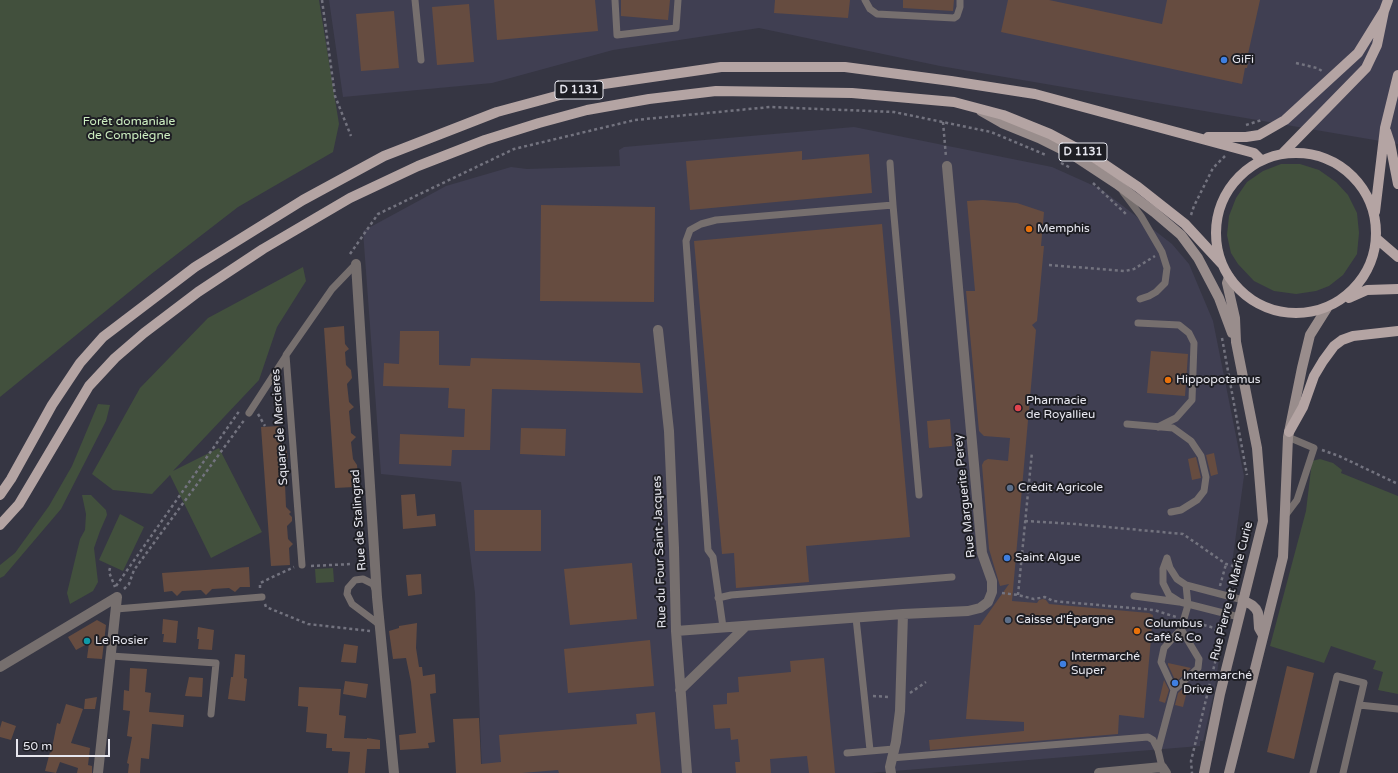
<!DOCTYPE html>
<html>
<head>
<meta charset="utf-8">
<style>
  body { margin:0 }
  #map { position:relative; width:1398px; height:773px; overflow:hidden; background:#363643; font-family:"Varela Round",sans-serif }
  canvas { display:block }
  .scale { position:absolute; left:16px; top:739px; width:94px; height:18px; box-sizing:border-box; border:2px solid #e7e7ef; border-top:0; padding-left:5px; font-size:12px; line-height:14px; white-space:nowrap; color:#e7e7ef; -webkit-text-stroke:3px #1e1e24; paint-order:stroke }
</style>
</head>
<body>
<div id="map">
<canvas width="1398" height="773"></canvas>
<div class="scale">50 m</div>
</div>
<script>
const context = document.querySelector('canvas').getContext('2d');
context.lineJoin = 'round';
function fillPath(path, color) {
  context.fillStyle = color;
  context.fill(path, 'evenodd');
}
function poly(rows) {
  const path = new Path2D();
  for (const r of rows) {
    if (r.length === 3) {
      path.moveTo(r[0] + r[2], r[1]);
      path.arc(r[0], r[1], r[2], 0, 2 * Math.PI);
      continue;
    }
    path.moveTo(r[0], r[1]);
    for (let i = 2; i < r.length; i += 2) path.lineTo(r[i], r[i + 1]);
  }
  return path;
}
function stroke(path, color, width, dash) {
  context.strokeStyle = color;
  context.lineWidth = width;
  context.lineCap = dash ? 'butt' : 'round';
  context.setLineDash(dash || []);
  context.stroke(path);
}
function drawText(font, color, halo, rows, align = 'center') {
  context.font = font + ' "Varela Round",sans-serif';
  context.lineWidth = 4;
  context.setLineDash([]);
  context.textBaseline = 'middle';
  context.strokeStyle = halo;
  context.fillStyle = color;
  for (const [text, x, y, turn = 0] of rows) {
    context.save();
    context.translate(x, y);
    context.rotate((+turn || 0) * Math.PI / 180);
    context.textAlign = isNaN(turn) ? turn : align;
    if (halo) context.strokeText(text, 0, 0);
    context.fillText(text, 0, 0);
    context.restore();
  }
}
const built = poly([
  [329,0,1398,0,1398,144,940,66,759,28,613,50,492,83,343,97],
  [854,127,1052,167,1101,189,1172,244,1189,264,1213,321,1244,476,1215,688,1203,741,1200,741,1200,746,870,773,482,773,475,593,461,482,381,474,363,231,446,186,511,167,527,169,620,166,619,150,624,147]
]);
const green = poly([
  [0,0,319,0,339,124,333,152,238,207,150,275,0,397],
  [1281,164,1300,164,1319,170,1336,182,1348,195,1357,213,1359,233,1357,254,1343,275,1329,286,1316,291,1296,294,1274,291,1254,281,1238,264,1231,253,1227,235,1229,216,1236,198,1247,182,1263,171],
  [303,267,306,281,277,327,259,380,173,471,219,448,262,532,211,558,170,475,152,494,113,490,92,474,140,388,208,318],
  [98,404,110,405,106,421,61,509,4,576,0,578,0,565,15,553,49,506,72,466],
  [1320,459,1333,463,1342,470,1341,473,1398,496,1398,694,1378,690,1383,672,1373,669,1376,661,1331,646,1324,663,1270,646,1306,511,1312,461],
  [82,495,91,495,106,510,107,515,100,531,94,548,98,582,93,591,70,604,67,593,80,539,85,530,86,514],
  [120,514,144,527,123,571,99,560],
  [333,568,334,582,316,583,315,569]
]);
const building = poly([
  [494,0,595,0,598,31,497,40],
  [621,0,670,0,668,20,621,16],
  [775,0,850,0,848,18,774,13],
  [903,0,954,0,953,11,903,8],
  [1008,0,1049,0,1162,24,1167,0,1260,0,1248,54,1250,55,1247,68,1245,68,1242,84,1001,32],
  [469,4,474,62,437,65,432,7],
  [394,11,399,68,361,71,356,14],
  [802,151,802,160,869,154,872,193,690,210,686,161],
  [983,200,1017,203,1044,212,1041,246,1044,246,1037,321,1032,325,1036,330,1012,601,1037,603,1039,600,1043,599,1046,600,1049,604,1149,613,1153,615,1144,718,1119,715,1118,734,930,750,929,740,1024,731,1024,722,966,719,974,625,980,625,1009,584,1000,586,989,549,982,465,984,461,988,459,1008,461,1010,438,984,436,979,431,966,291,975,291,967,201],
  [541,205,655,207,654,302,540,301],
  [882,224,910,537,806,546,809,582,736,588,734,553,722,554,694,241],
  [344,326,345,344,349,349,345,352,346,365,351,370,352,378,347,384,349,402,354,407,349,411,351,433,356,437,351,442,353,459,357,465,358,475,354,482,354,487,335,488,324,328],
  [400,331,439,331,439,365,470,366,471,358,640,363,643,393,492,389,490,450,452,450,451,466,399,464,400,434,464,437,465,409,448,408,449,388,383,386,384,363,399,364],
  [1151,351,1188,354,1185,396,1147,393],
  [950,419,952,446,929,448,927,421],
  [280,426,282,445,286,448,288,458,283,462,284,475,289,480,285,484,286,507,291,512,289,514,292,517,292,521,287,526,288,539,293,544,289,548,290,565,271,566,261,427],
  [521,428,566,429,565,456,520,454],
  [1214,453,1218,474,1211,476,1206,455],
  [1196,457,1201,478,1192,480,1188,459],
  [415,494,417,516,435,514,436,526,403,529,401,495],
  [474,510,541,510,541,551,475,551],
  [632,563,637,619,570,625,564,569],
  [249,567,250,587,240,587,235,592,229,588,212,589,206,595,201,590,182,591,177,596,172,591,164,592,162,573],
  [421,574,422,594,408,596,406,575],
  [163,619,178,621,176,643,163,642,164,634,162,634],
  [97,620,106,625,102,659,87,658,89,643,76,650,68,637],
  [417,623,416,648,419,667,422,667,423,676,435,674,436,693,430,694,435,742,428,743,429,748,400,750,399,735,416,733,411,682,406,658,393,659,389,631,399,628,399,626],
  [198,627,214,630,212,650,198,649,199,639,197,639],
  [650,640,654,686,568,693,564,649],
  [344,644,358,646,356,663,341,662],
  [235,654,245,655,244,678,247,679,245,701,228,699,231,677,233,677],
  [824,658,835,773,809,773,807,756,770,759,771,773,736,773,735,762,740,762,738,739,731,740,730,728,715,729,713,705,727,704,727,693,739,692,738,677,791,672,790,661],
  [1168,663,1191,668,1176,682,1168,665],
  [1287,666,1314,673,1294,759,1267,752],
  [130,668,147,669,145,692,151,693,149,712,184,715,183,727,152,724,149,759,141,758,140,773,128,773,129,764,127,763,132,737,127,736,130,711,123,710,124,690,129,691],
  [189,677,203,678,202,697,185,696],
  [1164,680,1169,690,1165,703,1159,701],
  [345,681,368,684,366,698,343,694],
  [1189,683,1183,707,1175,705,1178,693],
  [299,687,341,689,339,715,346,716,344,738,367,739,367,738,380,740,380,749,367,749,365,773,348,773,350,752,332,751,332,748,326,748,327,734,306,732,308,707,298,706],
  [97,697,95,709,84,709,85,699],
  [66,704,83,709,71,743,90,748,88,765,92,766,92,773,77,773,78,768,60,762,56,773,45,771,50,752,51,753,57,723,60,724],
  [655,712,661,773,559,773,558,770,522,773,456,773,453,719,479,718,481,764,501,762,499,735,637,724,636,714],
  [2,721,16,726,11,740,0,737,0,728]
]);
const path = poly([
  [322,0,335,96,351,136],
  [1296,63,1317,68,1322,71],
  [943,122,946,157],
  [1246,125,1262,120],
  [1061,163,1071,168],
  [1093,183,1126,214],
  [1191,215,1194,206,1213,168,1225,156],
  [350,254,378,214,514,149,635,120,770,107,894,112,991,132,1046,155],
  [1049,265,1125,271,1134,269,1155,256],
  [1222,338,1247,475],
  [258,414,265,426],
  [1322,450,1339,456,1398,484],
  [1025,521,1075,524,1183,534,1226,564,1240,568],
  [311,566,352,564],
  [110,568,109,572,115,587],
  [116,586,240,410],
  [1220,586,1226,564],
  [260,588,260,583,294,567],
  [124,589,129,584,134,570,245,419],
  [1002,593,1018,595,1034,599,1045,597,1053,601,1154,610,1176,617],
  [1018,595,1032,452],
  [265,604,266,607,308,624,370,631],
  [1192,622,1211,627,1222,634,1191,761,1192,773],
  [910,693,926,682],
  [873,696,890,697]
]);
const service = poly([
  [415,0,421,60],
  [615,0,617,35,676,28,678,0],
  [865,0,870,9,877,14,954,18,957,16,960,7,960,0],
  [890,163,893,205],
  [1123,192,1141,216,1162,252,1167,268,1165,283,1156,292,1149,296,1140,299],
  [1138,323,1179,325,1189,333,1194,343,1192,400,1176,418,1158,427],
  [249,413,286,356],
  [1127,424,1173,428,1191,441,1201,456,1206,477,1204,491,1197,500,1181,510,1171,512],
  [1285,516,1297,500,1314,448,1288,437],
  [1167,558,1163,569,1163,583,1169,595,1180,602,1239,617],
  [1167,558,1170,568,1177,579,1186,585,1243,600],
  [302,565,286,355,332,289,356,264],
  [375,589,373,584,363,579,355,580,348,588,347,594,352,604,380,625],
  [1134,596,1179,602],
  [718,598,731,595,952,577],
  [116,609,262,597],
  [856,618,870,750],
  [723,627,713,557,708,550,686,241,690,230,701,224,716,220,893,205,919,495],
  [111,656,216,663,211,714],
  [1174,690,1161,662,1164,648,1181,629],
  [1359,705,1398,709],
  [1158,750,1174,690,1198,668,1199,659,1181,629,1188,605,1186,585],
  [847,753,894,749],
  [891,758,1148,737,1153,740,1158,750,1162,767],
  [1313,773,1337,676,1364,683,1343,773]
]);
const minor = poly([
  [356,264,377,597,394,773],
  [658,330,669,431,674,548,676,631,687,773],
  [676,631,903,614,968,611,980,608,988,602,992,592,992,581,982,553,947,166],
  [0,667,117,597],
  [680,690,746,626],
  [98,773,117,597],
  [891,773,890,767,896,742,900,711,903,614],
  [1099,773,1162,767,1166,773]
]);
const secondary = poly([
  [981,111,1002,123,1039,138,1073,155,1117,184,1154,212,1181,235,1198,258,1219,298,1232,333],
  [1243,600,1252,605,1256,609,1258,613,1259,628,1263,635],
  [1204,773,1220,694,1263,521,1257,448,1236,342,1235,318,1227,283,1229,277],
  [1229,773,1283,557,1288,437,1302,368,1310,335,1327,308]
]);
const primary = poly([
  [1386,131,1390,143,1398,184],
  [1208,137,1246,137,1259,135,1285,120,1358,53,1384,11],
  [1296,233,80],
  [1282,154,1366,68,1377,45,1384,11,1388,0],
  [1375,212,1385,128,1398,75],
  [1377,239,1398,257],
  [1349,298,1367,290,1398,289],
  [1289,432,1303,407,1314,376,1323,361,1334,346,1342,340,1353,336,1398,331],
  [0,495,11,479,52,405,80,363,103,337,195,267,303,200,384,156,497,112,597,85,721,67,845,67,951,81,1035,94,1254,153,1261,160],
  [0,525,19,504,89,386,115,358,144,333,198,292,263,249,350,198,418,166,485,140,539,123,587,110,649,99,716,91,852,93,954,102,1003,115,1050,134,1095,158,1138,187,1185,224,1222,264]
]);
const markers = [
  [1224,60,4,"#3f7fe0"],
  [1029,229,4,"#e8710a"],
  [1168,380,4,"#e8710a"],
  [1018,408,4,"#e0444e"],
  [1010,488,4,"#5c6f8a"],
  [1007,558,4,"#3f7fe0"],
  [1008,620,4,"#5c6f8a"],
  [1137,631,4,"#e8710a"],
  [87,641,4,"#0f9aa8"],
  [1063,664,4,"#3f7fe0"],
  [1175,683,4,"#3f7fe0"]
];
const shields = [
  [579,90,48],
  [1083,152,48]
];
const shieldNames = [
  ["D 1131",579,90],
  ["D 1131",1083,152]
];
const poiNames = [
  ["GiFi",1232,60],
  ["Memphis",1037,229],
  ["Hippopotamus",1176,380],
  ["Pharmacie",1026,401],
  ["de Royallieu",1026,415],
  ["Crédit Agricole",1018,488],
  ["Saint Algue",1015,558],
  ["Caisse d'Épargne",1016,620],
  ["Columbus",1145,624],
  ["Café & Co",1145,638],
  ["Le Rosier",95,641],
  ["Intermarché",1071,657],
  ["Super",1071,671],
  ["Intermarché",1183,676],
  ["Drive",1183,690]
];
const parkNames = [
  ["Forêt domaniale",129,122],
  ["de Compiègne",129,136]
];
const streetNames = [
  ["Square de Mercieres",280,427,-94],
  ["Rue Marguerite Perey",965,496,-96],
  ["Rue de Stalingrad",359,520,-94],
  ["Rue du Four Saint-Jacques",660,552,-92],
  ["Rue Pierre et Marie Curie",1232,591,-76]
];
fillPath(built, '#403f52');
fillPath(green, '#42503d');
fillPath(building, '#664c40');
stroke(path, '#73737f', 2.5, [3, 3]);
stroke(service, '#766f6e', 7);
stroke(minor, '#766f6e', 10);
stroke(secondary, '#998d8c', 10);
stroke(primary, '#b4a4a3', 10);
for (const [x, y, r, color] of markers) {
  const dot = new Path2D();
  dot.arc(x, y, r, 0, 2 * Math.PI);
  context.fillStyle = color;
  context.fill(dot);
  stroke(dot, '#1e1e24', 1.5);
}
for (const [x, y, w] of shields) {
  const box = new Path2D();
  box.roundRect(x - w / 2, y - 9, w, 18, 3);
  context.fillStyle = '#1e1e24';
  context.fill(box);
  stroke(box, '#e7e7ef', 1);
}
drawText('bold 11px', '#e7e7ef', null, shieldNames);
drawText('12px', '#e7e7ef', '#1e1e24', poiNames, 'left');
drawText('12px', '#cdeec1', '#1e1e24', parkNames);
drawText('12px', '#e7e7ef', '#1e1e24', streetNames);
</script>
</body>
</html>
